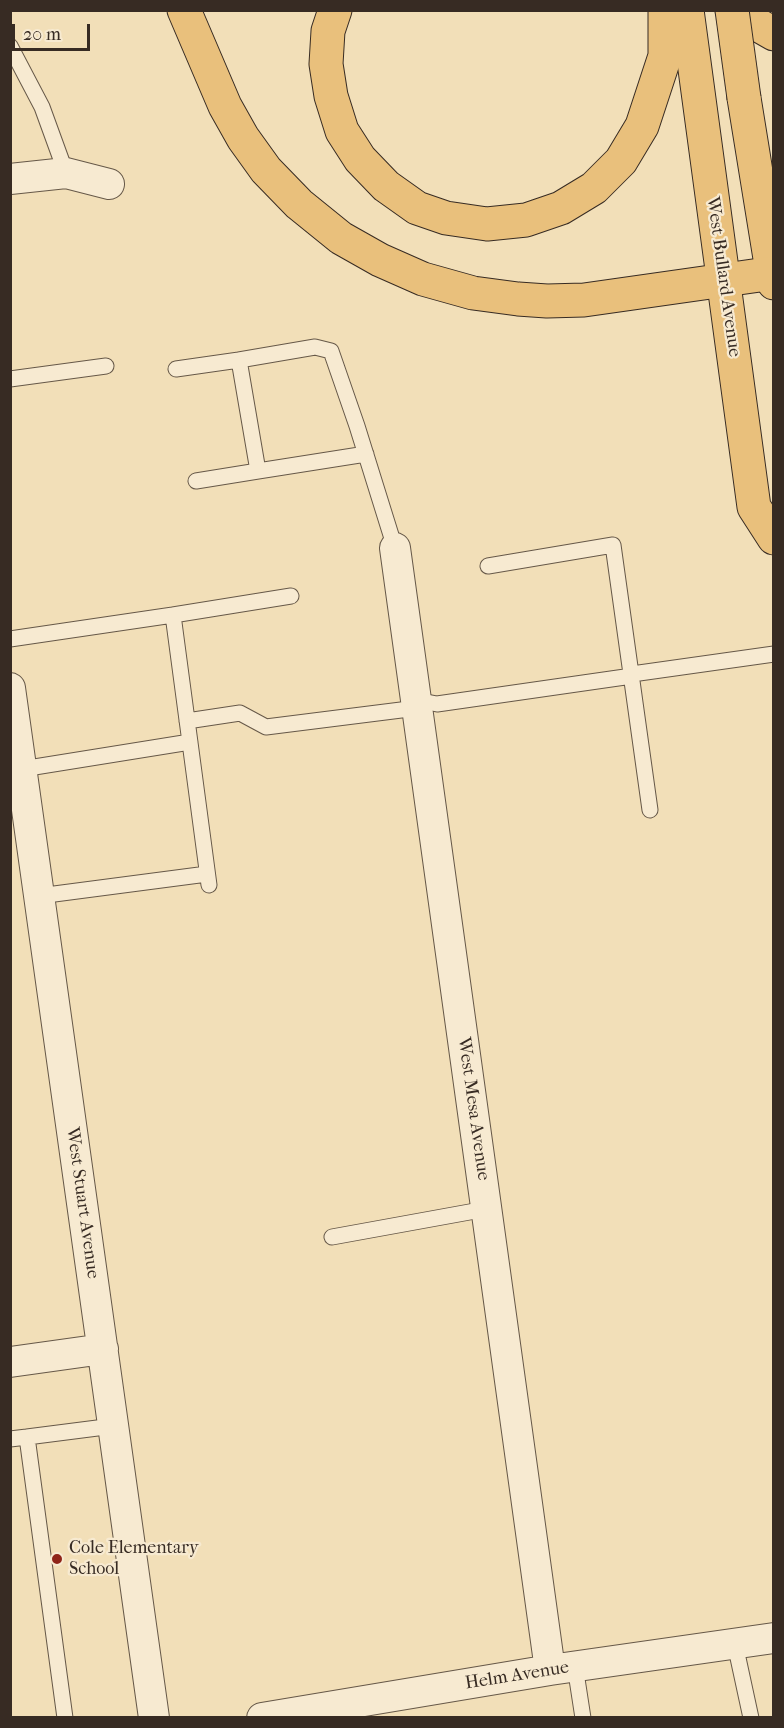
<!DOCTYPE html>
<html>
<head>
<meta charset="utf-8">
<style>
  body { margin:0 }
  #map { position:relative; width:784px; height:1728px; overflow:hidden; background:#f2dfb8; font-family:"IM FELL French Canon",serif }
  canvas { display:block }
  .frame { position:absolute; inset:0; border:12px solid #372b23; pointer-events:none }
  .scale { position:absolute; left:12px; top:24px; width:78px; height:27px; box-sizing:border-box; border:3px solid #372b23; border-top:0; padding-left:8px; font-size:18px; line-height:21px; white-space:nowrap; color:#372b23; -webkit-text-stroke:4px #f7ead1; paint-order:stroke }
</style>
</head>
<body>
<div id="map">
<canvas width="784" height="1728"></canvas>
<div class="frame"></div>
<div class="scale">20 m</div>
</div>
<script>
const context = document.querySelector('canvas').getContext('2d');
context.lineJoin = 'round';
function poly(rows) {
  const path = new Path2D();
  for (const r of rows) {
    path.moveTo(r[0], r[1]);
    for (let i = 2; i < r.length; i += 2) path.lineTo(r[i], r[i + 1]);
  }
  return path;
}
function stroke(path, color, width, dash) {
  context.strokeStyle = color;
  context.lineWidth = width;
  context.lineCap = dash ? 'butt' : 'round';
  context.setLineDash(dash || []);
  context.stroke(path);
}
function drawText(font, color, halo, rows, align = 'center') {
  context.font = font + ' "IM FELL French Canon",serif';
  context.lineWidth = 4.5;
  context.setLineDash([]);
  context.textBaseline = 'middle';
  context.strokeStyle = halo;
  context.fillStyle = color;
  for (const [text, x, y, turn = 0] of rows) {
    context.save();
    context.translate(x, y);
    context.rotate((+turn || 0) * Math.PI / 180);
    context.textAlign = isNaN(turn) ? turn : align;
    if (halo) context.strokeText(text, 0, 0);
    context.fillText(text, 0, 0);
    context.restore();
  }
}
const lane = poly([
  [10,46,42,107,66,173],
  [176,369,239,360],
  [10,379,106,366],
  [258,471,366,454],
  [196,481,258,471,239,360,315,347,331,351,357,426,395,548],
  [488,566,613,545,650,810],
  [173,615,291,596],
  [10,639,173,615,209,885],
  [632,674,774,654],
  [416,700,437,704,632,676],
  [187,721,240,713,266,727,417,708],
  [22,769,190,742],
  [39,896,207,874],
  [332,1237,486,1209],
  [10,1439,27,1437],
  [735,1644,751,1718],
  [575,1666,583,1718],
  [65,1718,27,1437,113,1426]
]);
const street = poly([
  [10,179,66,173,109,184],
  [395,548,550,1670],
  [10,688,154,1718],
  [10,1362,103,1349],
  [262,1718,550,1670,774,1638]
]);
const primary = poly([
  [687,10,754,507,774,538],
  [744,98,774,283]
]);
const highway = poly([
  [184,10,225,106,243,138,266,170,299,204,341,238,380,260,423,279,473,293,518,299,547,301,584,300,774,273],
  [335,10,328,31,326,64,331,96,342,131,360,159,386,186,417,208,446,218,487,224,526,220,561,208,594,188,621,161,642,126,665,56,665,10],
  [732,10,774,34]
]);
const primaryBridge = poly([
  [732,10,744,98]
]);
const markers = [
  [57,1559,6,"#8f2418"]
];
const streetNames = [
  ["West Bullard Avenue",723,277,82],
  ["West Mesa Avenue",473,1109,82],
  ["West Stuart Avenue",82,1203,82],
  ["Helm Avenue",517,1676,-9]
];
const poiNames = [
  ["Cole Elementary",69,1549],
  ["School",69,1570]
];
stroke(lane, '#665848', 17);
stroke(street, '#665848', 32);
stroke(primary, '#372b23', 35);
stroke(highway, '#372b23', 35);
stroke(lane, '#f7ead1', 15);
stroke(street, '#f7ead1', 30);
stroke(primary, '#e9c07c', 33);
stroke(highway, '#e9c07c', 33);
stroke(primaryBridge, '#372b23', 35, []);
stroke(primaryBridge, '#e9c07c', 33);
for (const [x, y, r, color] of markers) {
  const dot = new Path2D();
  dot.arc(x, y, r, 0, 2 * Math.PI);
  context.fillStyle = color;
  context.fill(dot);
  stroke(dot, '#f7ead1', 2);
}
drawText('18px', '#372b23', '#f7ead1', streetNames);
drawText('18px', '#372b23', '#f7ead1', poiNames, 'left');
</script>
</body>
</html>
